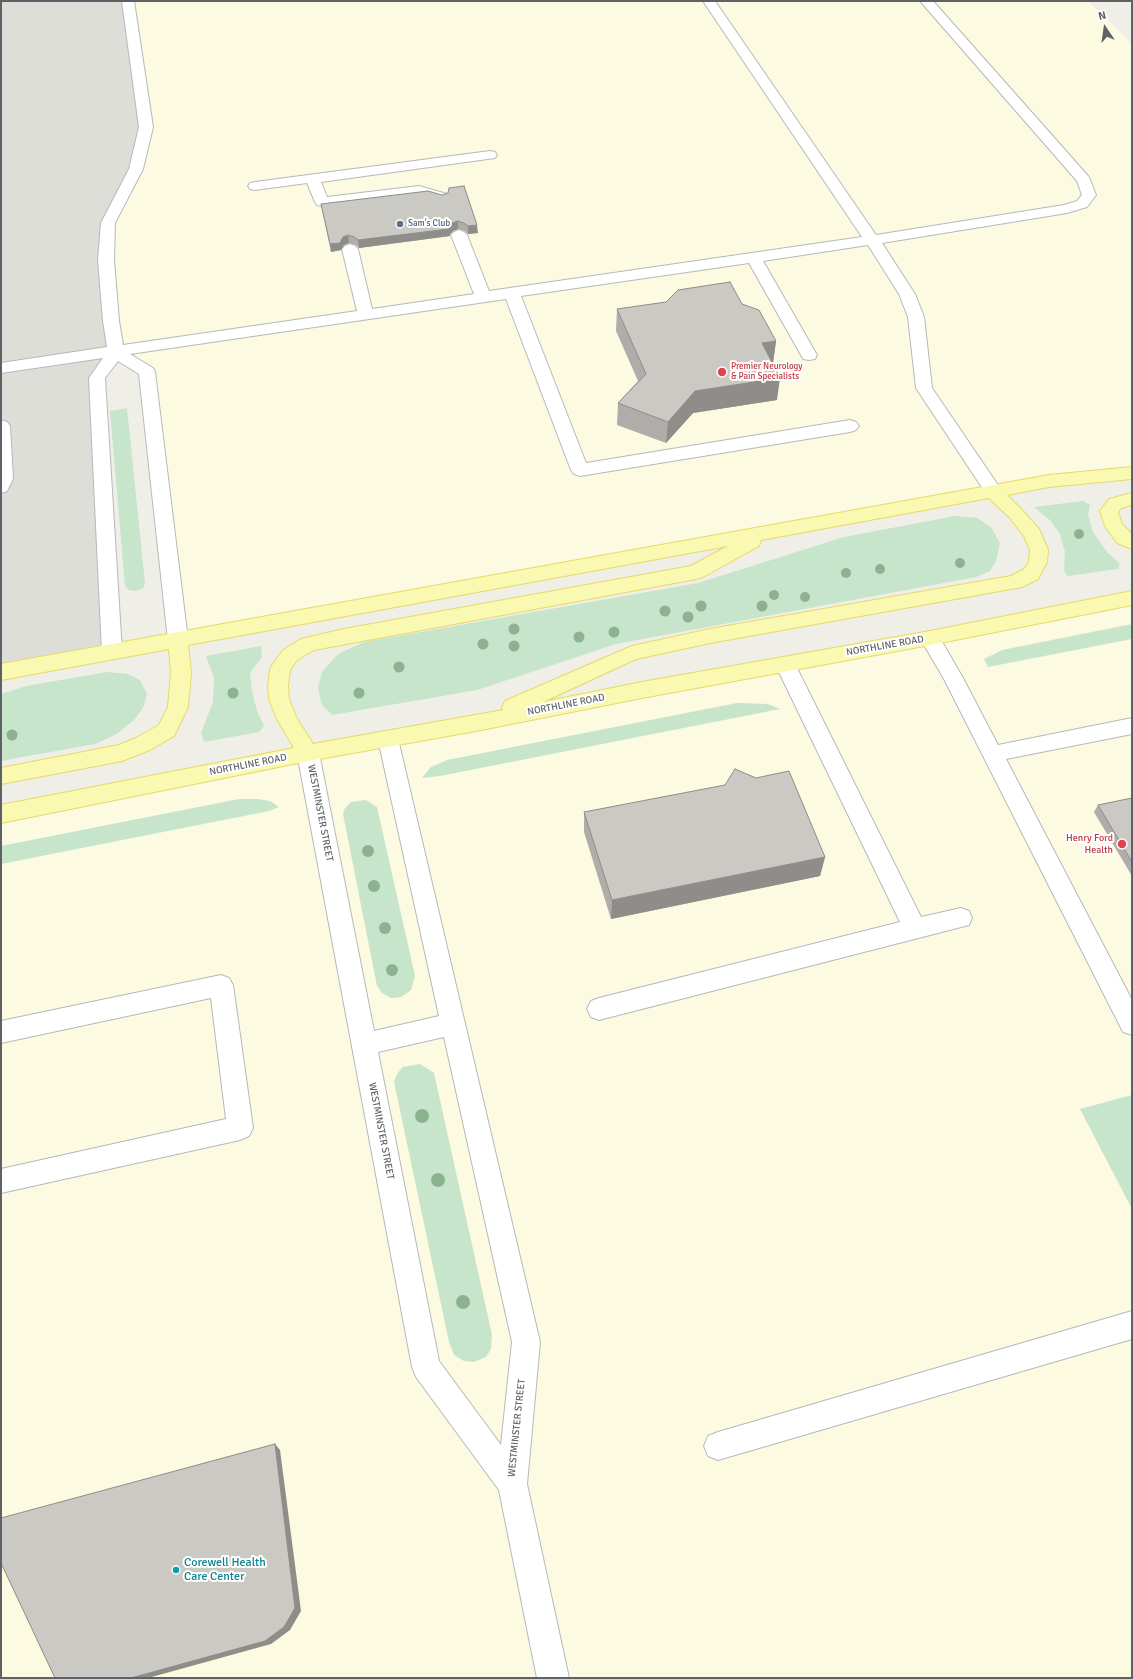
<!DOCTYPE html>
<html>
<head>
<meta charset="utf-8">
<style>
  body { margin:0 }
  #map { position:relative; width:1133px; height:1679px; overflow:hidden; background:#efefe7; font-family:Signika,sans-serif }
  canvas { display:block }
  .frame { position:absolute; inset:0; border:2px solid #5e6166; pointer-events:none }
  .north { position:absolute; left:1085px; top:8px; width:40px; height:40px; -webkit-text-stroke:3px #fff; paint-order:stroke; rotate:347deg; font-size:11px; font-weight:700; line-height:16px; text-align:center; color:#5e6166 }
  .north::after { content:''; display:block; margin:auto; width:14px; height:18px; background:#5e6166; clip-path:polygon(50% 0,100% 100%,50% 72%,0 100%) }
</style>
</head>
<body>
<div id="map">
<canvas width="1133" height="1679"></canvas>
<div class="frame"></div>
<div class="north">N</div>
</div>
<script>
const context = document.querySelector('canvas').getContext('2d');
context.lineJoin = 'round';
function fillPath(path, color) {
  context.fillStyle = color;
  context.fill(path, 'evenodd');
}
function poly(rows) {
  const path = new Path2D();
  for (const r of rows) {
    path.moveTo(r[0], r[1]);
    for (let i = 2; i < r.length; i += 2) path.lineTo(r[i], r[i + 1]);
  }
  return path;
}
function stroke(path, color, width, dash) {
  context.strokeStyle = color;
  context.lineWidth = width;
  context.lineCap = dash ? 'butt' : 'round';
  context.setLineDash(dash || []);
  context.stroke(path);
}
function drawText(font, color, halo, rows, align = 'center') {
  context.font = font + ' Signika,sans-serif';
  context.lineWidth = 4;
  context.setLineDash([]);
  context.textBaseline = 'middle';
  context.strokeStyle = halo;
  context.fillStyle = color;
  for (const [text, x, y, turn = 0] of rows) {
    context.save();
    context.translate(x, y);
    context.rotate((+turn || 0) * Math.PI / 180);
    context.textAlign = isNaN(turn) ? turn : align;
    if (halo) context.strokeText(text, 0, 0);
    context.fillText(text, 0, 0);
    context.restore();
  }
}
const commercial = poly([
  [128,1,1088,1,1132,44,1132,473,1049,481,178,640,147,372,116,352,108,223],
  [1132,598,1132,1678,1,1678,1,814]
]);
const industrial = poly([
  [1,1,128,1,146,127,108,223,116,352,97,378,112,652,1,672]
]);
const green = poly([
  [127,408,145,583,143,588,136,591,129,590,125,586,110,411],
  [1083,501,1090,505,1088,515,1093,532,1107,552,1120,564,1118,569,1067,576,1064,570,1065,552,1060,534,1051,521,1034,507],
  [955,516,977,518,991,527,1000,543,996,561,990,571,976,577,616,644,477,690,332,715,322,705,318,688,322,672,338,654,364,642,698,583,844,537],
  [1132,624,1132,639,988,667,984,659,1002,650],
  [261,646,262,657,250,673,252,691,257,711,264,726,259,732,204,742,201,733,213,702,214,678,206,656],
  [107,672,128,674,140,680,147,694,143,708,134,720,117,734,95,744,1,761,1,694,26,686],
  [737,703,768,704,780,709,440,776,422,778,431,767,447,760],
  [239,799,257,799,270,801,279,807,269,811,1,864,1,846],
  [366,800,377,807,415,976,411,990,401,997,391,998,382,993,377,986,343,814,345,808,351,802],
  [420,1064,434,1073,492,1335,491,1349,486,1357,474,1362,464,1361,454,1355,449,1342,394,1082,397,1074,403,1067],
  [1132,1095,1132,1209,1080,1109]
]);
const minor = poly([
  [122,1,134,1,153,127,143,169,115,223,114,260,119,321,123,345,357,311,342,249,345,246,350,244,355,246,358,249,372,309,474,294,451,235,454,232,459,230,464,232,467,235,489,291,862,237,703,1,715,1,876,235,1064,205,1077,201,1082,195,1077,181,920,1,933,1,1089,177,1096,195,1087,207,1067,213,882,243,915,294,924,317,932,388,1002,491,999,495,993,497,987,495,916,388,908,317,899,294,868,245,763,261,817,355,815,359,809,360,803,359,801,355,749,263,521,296,586,463,850,420,856,422,859,426,856,430,850,432,580,476,574,474,571,470,506,299,130,354,153,368,155,372,188,640,185,645,178,647,171,645,168,640,139,374,118,361,105,378,122,652,119,657,112,659,105,657,102,652,89,378,103,358,1,373,1,363,107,347,103,321,98,260,101,223,129,169,139,127,122,1],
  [490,151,495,152,497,155,495,158,321,182,327,197,419,186,447,194,449,197,447,200,442,201,418,194,322,206,317,205,315,202,307,183,255,190,250,189,248,186,250,183,255,182,490,151],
  [1,420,7,422,10,426,13,479,7,491,1,493,1,420],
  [930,631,937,633,963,678,998,745,1132,718,1132,734,1006,759,1132,1000,1132,1035,1123,1032,944,679,920,638,923,633,930,631],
  [785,657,792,659,795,664,921,917,961,908,969,911,972,918,969,925,599,1020,591,1017,587,1009,591,1001,599,998,900,922,775,664,778,659,785,657],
  [388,731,395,733,398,739,540,1342,527,1484,569,1678,537,1678,499,1490,416,1377,412,1367,297,753,301,747,308,745,315,747,319,753,374,1031,439,1016,378,739,381,733,388,731],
  [444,1037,512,1342,501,1445,439,1361,378,1052,444,1037],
  [221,975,229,978,233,985,253,1128,249,1136,240,1140,1,1193,1,1169,226,1119,211,998,1,1043,1,1021,221,975],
  [1132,1311,1132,1339,718,1460,708,1456,704,1446,708,1436,718,1432,1132,1311]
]);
const major = poly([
  [1132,467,1132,479,1049,487,1007,495,1022,510,1039,529,1048,550,1047,562,1038,579,1022,587,710,643,636,659,543,702,642,682,930,631,1132,591,1132,605,930,645,642,698,476,731,308,761,1,823,1,805,294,748,277,719,269,699,268,686,270,669,273,664,283,650,301,639,344,629,691,566,728,546,188,645,191,673,188,707,174,736,150,750,122,761,1,784,1,768,119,745,136,738,159,725,168,707,171,673,169,649,1,680,1,664,1049,475,1132,467],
  [989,498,1010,518,1024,536,1030,550,1029,562,1024,569,1011,576,710,629,632,646,505,701,502,707,503,710,313,744,296,717,289,699,288,686,290,670,297,660,314,650,696,579,703,577,759,546,761,540,989,498],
  [1132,493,1132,505,1121,508,1118,512,1122,524,1132,534,1132,549,1117,543,1105,526,1100,511,1109,499,1132,493]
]);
const trees = [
  [1079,534,5],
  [960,563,5],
  [880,569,5],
  [846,573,5],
  [774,595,5],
  [805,597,5],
  [701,606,5.5],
  [762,606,5.5],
  [665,611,5.5],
  [688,617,5.5],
  [514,629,5.5],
  [614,632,5.5],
  [579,637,5.5],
  [483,644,5.5],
  [514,646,5.5],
  [399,667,5.5],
  [233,693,5.5],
  [359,693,5.5],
  [12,735,5.5],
  [368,851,6],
  [374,886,6],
  [385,928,6],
  [392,970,6],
  [422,1116,7],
  [438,1180,7],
  [463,1302,7]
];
const wall = poly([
  [442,195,478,233,468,234,465,231,458,229,453,231,450,234,450,236,359,248,356,245,349,243,344,245,341,250,331,252,321,204],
  [742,304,776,341,773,363,772,363,777,400,693,413,666,443,617,425,618,403,638,381,616,331,617,309],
  [1132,798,1132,876,1094,812,1098,805],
  [584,812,825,857,820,876,611,919,584,832]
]);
const shadedWall = poly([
  [458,221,458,229,453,231,450,234,450,236,359,248,358,240,449,226,452,223],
  [477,225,478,233,468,234,468,226],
  [348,235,349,243,344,245,341,250,331,252,330,244],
  [776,341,773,363,759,365,762,343],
  [780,378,777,400,693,413,666,443,668,422,695,391],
  [825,857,820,876,611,919,612,900],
  [275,1444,280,1450,301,1611,290,1630,271,1644,148,1678,131,1678]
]);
const building = poly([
  [464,186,477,225,468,226,464,223,458,221,452,223,449,226,449,229,358,240,354,237,348,235,343,237,340,243,330,244,321,204,428,191,442,195,448,193,449,188,464,186],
  [730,282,742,304,759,310,776,341,762,343,780,378,695,391,668,422,618,403,646,374,617,309,666,302,678,290,730,282],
  [735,769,756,778,789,771,825,857,612,900,584,812,725,785,735,769],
  [1132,798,1132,862,1098,805,1132,798],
  [275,1444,295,1608,284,1627,265,1641,131,1678,55,1678,1,1563,1,1518,275,1444]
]);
const markers = [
  [400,224,4,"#5c6f8a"],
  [722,372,5,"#e0444e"],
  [1122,844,5,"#e0444e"],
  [176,1570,4,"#0f9aa8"]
];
const farServicenames = [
  ["Sam's Club",408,224]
];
const farHealthnames = [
  ["Premier Neurology",731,367],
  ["& Pain Specialists",731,377]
];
const streetNames = [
  ["NORTHLINE ROAD",885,646,-10],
  ["NORTHLINE ROAD",566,705,-11],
  ["NORTHLINE ROAD",248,765,-11],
  ["WESTMINSTER STREET",320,813,79],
  ["WESTMINSTER STREET",381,1131,79],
  ["WESTMINSTER STREET",517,1428,-84]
];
const healthNames = [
  ["Henry Ford",1113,838],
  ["Health",1113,850]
];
const nearCulturenames = [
  ["Corewell Health",184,1563],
  ["Care Center",184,1577]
];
fillPath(commercial, '#fcfae0');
fillPath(industrial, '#deded9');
fillPath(green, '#c6e5cb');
stroke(minor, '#b7b8bc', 2);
stroke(major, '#e8d868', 2);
fillPath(minor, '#fff');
fillPath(major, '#f9f9b2');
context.fillStyle = '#8cb290';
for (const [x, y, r] of trees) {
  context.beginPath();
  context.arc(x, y, r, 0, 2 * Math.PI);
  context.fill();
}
fillPath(wall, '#afada9');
fillPath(shadedWall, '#8e8d89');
fillPath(building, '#cbc9c4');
stroke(building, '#8e8d89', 1);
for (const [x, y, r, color] of markers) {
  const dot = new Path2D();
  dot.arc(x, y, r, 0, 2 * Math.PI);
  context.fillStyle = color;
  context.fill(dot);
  stroke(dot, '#fff', 1.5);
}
drawText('9px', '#4e5e75', '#fff', farServicenames, 'left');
drawText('9px', '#be3a42', '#fff', farHealthnames, 'left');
drawText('10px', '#5e6166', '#fff', streetNames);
drawText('10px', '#be3a42', '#fff', healthNames, 'right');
drawText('12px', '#0d838f', '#fff', nearCulturenames, 'left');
</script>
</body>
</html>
